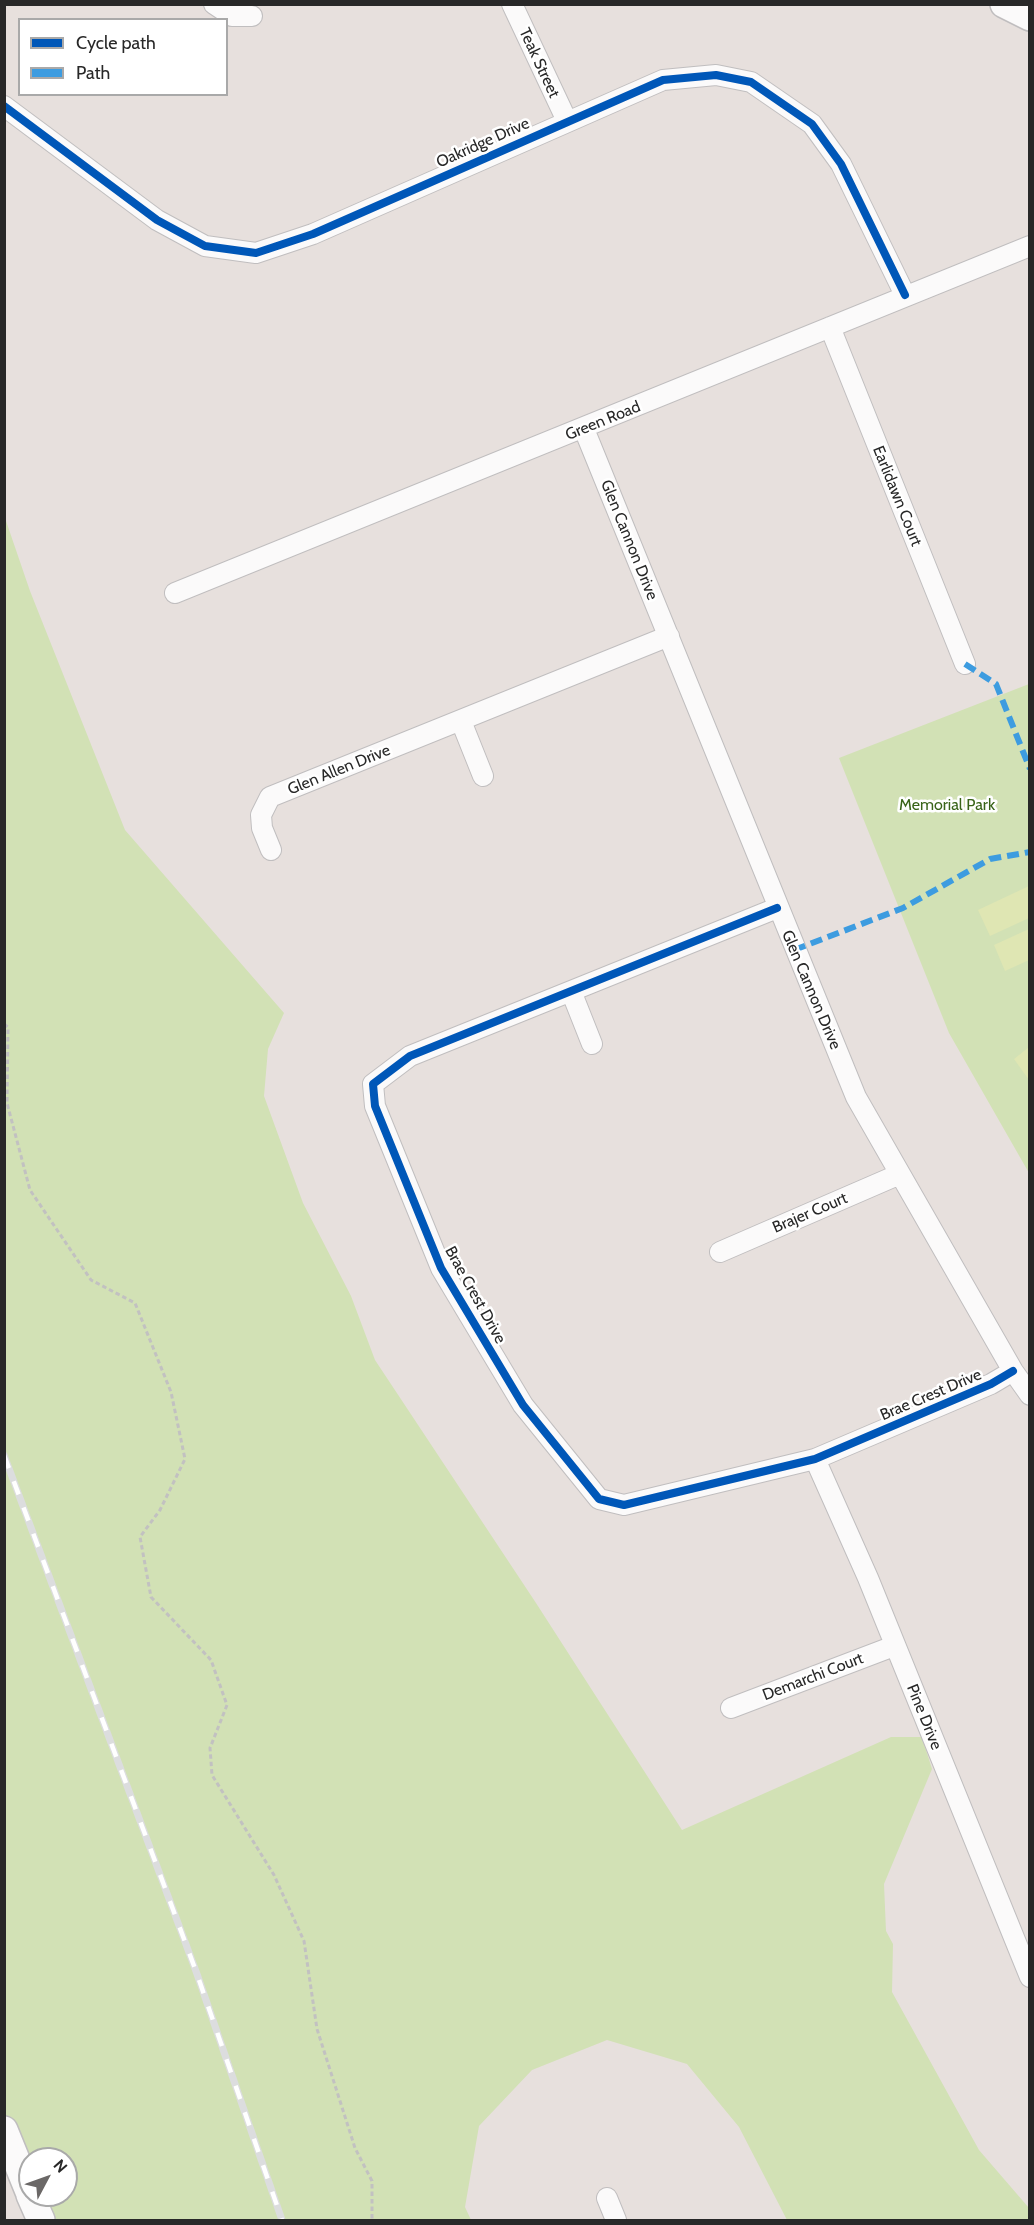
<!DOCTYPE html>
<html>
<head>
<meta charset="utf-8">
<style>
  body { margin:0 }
  #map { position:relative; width:1034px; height:2225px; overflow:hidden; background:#e7e0dd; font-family:Cabin,sans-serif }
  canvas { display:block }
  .frame { position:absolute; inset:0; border:6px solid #282828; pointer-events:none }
  .legend { position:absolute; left:18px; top:18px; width:210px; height:78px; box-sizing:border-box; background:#fff; border:2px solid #a9a9a9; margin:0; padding:8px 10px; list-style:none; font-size:18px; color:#282828 }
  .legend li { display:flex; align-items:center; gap:12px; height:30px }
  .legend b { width:30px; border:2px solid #a9a9a9 }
  .north { position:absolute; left:18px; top:2147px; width:60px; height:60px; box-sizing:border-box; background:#fff; border:2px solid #a9a9a9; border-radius:50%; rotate:49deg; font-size:16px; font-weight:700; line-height:24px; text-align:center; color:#282828 }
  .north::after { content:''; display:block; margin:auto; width:21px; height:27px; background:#6b6867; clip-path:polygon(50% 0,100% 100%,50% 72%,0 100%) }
</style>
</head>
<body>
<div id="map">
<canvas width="1034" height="2225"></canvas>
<div class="frame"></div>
<ul class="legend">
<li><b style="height:8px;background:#0057b8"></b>Cycle path</li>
<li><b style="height:8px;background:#3d9ce0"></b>Path</li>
</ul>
<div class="north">N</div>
</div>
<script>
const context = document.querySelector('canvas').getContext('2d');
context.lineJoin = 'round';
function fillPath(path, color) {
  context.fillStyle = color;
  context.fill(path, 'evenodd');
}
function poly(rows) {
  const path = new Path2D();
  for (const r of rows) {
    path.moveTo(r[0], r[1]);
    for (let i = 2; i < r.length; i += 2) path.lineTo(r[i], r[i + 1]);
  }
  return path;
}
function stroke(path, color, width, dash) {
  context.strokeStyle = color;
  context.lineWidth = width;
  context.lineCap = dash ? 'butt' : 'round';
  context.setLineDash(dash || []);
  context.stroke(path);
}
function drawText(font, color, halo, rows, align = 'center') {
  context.font = font + ' Cabin,sans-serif';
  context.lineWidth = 5;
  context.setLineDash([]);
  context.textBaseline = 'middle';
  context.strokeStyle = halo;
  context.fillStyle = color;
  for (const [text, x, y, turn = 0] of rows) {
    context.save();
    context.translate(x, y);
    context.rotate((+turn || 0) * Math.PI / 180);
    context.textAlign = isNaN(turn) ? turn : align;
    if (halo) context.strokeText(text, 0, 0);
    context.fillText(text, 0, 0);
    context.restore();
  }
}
const green = poly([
  [4,515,30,591,125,830,284,1013,268,1049,264,1096,303,1203,351,1296,375,1360,536,1603,682,1830,891,1737,922,1737,932,1769,884,1884,886,1931,893,1944,892,1992,979,2150,1029,2208,1029,2220,787,2220,739,2127,687,2064,607,2040,532,2070,479,2126,465,2207,471,2220,32,2220,4,2147],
  [30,2159,66,2159,66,2195,30,2195],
  [1029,684,1029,1173,949,1033,839,758]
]);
const pitch = poly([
  [1029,886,1029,918,990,936,978,910],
  [1029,929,1029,960,1005,971,994,945],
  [1029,1047,1029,1080,1014,1059]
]);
const path = poly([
  [4,1024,8,1027,7,1103,30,1190,91,1280,135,1303,171,1392,185,1459,160,1510,140,1537,151,1597,211,1660,227,1705,210,1748,212,1775,274,1875,304,1941,317,2029,355,2148,372,2181,372,2220]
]);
const minor = poly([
  [214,4,232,16,252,16],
  [512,4,567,121],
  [4,106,157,220,205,246,256,253,313,234,663,80,716,75,751,82,812,124,841,164,905,295],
  [830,327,965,664],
  [584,429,856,1097,1013,1371,1030,1395],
  [175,593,1030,246],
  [461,721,483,776],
  [271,850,262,828,261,815,270,797,669,636],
  [777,908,410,1056,373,1084,375,1106,441,1268,523,1405,599,1499,624,1505,815,1459,991,1384,1013,1371],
  [571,991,592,1044],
  [720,1252,900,1174],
  [815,1459,868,1578,1030,1977],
  [731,1708,894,1646],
  [607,2198,616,2220]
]);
const secondary = poly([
  [1004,4,1030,17],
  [4,2130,30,2194],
  [30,2195,41,2220]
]);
const rail = poly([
  [4,1455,197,1974,282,2220]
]);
const quiet = poly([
  [965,664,996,684,1030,769],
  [794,950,903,908,990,859,1030,852]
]);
const cycleway = poly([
  [4,106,157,220,205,246,256,253,313,234,663,80,716,75,751,82,812,124,841,164,905,295],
  [777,908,410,1056,373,1084,375,1106,441,1268,523,1405,599,1499,624,1505,815,1459,991,1384,1013,1371]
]);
const streetNames = [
  ["Teak Street",539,63,65],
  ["Oakridge Drive",483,143,-24],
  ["Green Road",603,421,-22],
  ["Earlidawn Court",897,496,68],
  ["Glen Cannon Drive",629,540,68],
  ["Glen Allen Drive",339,770,-22],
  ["Glen Cannon Drive",811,990,67],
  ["Brajer Court",810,1213,-23],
  ["Brae Crest Drive",475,1295,61],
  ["Brae Crest Drive",931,1395,-23],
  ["Demarchi Court",813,1677,-21],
  ["Pine Drive",924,1717,68]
];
const parkNames = [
  ["Memorial Park",947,805]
];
fillPath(green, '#d2e1b5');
fillPath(pitch, '#dfe6b3');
stroke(minor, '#c0bebf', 22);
stroke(secondary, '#c0bebf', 30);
stroke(path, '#c2c1c1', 3, [4.5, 3]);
stroke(minor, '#fbfafa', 20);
stroke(secondary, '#fbfafa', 27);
stroke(rail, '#dcddde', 7);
stroke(rail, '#fff', 4.5, [14]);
stroke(quiet, '#3d9ce0', 6, [12, 6]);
stroke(cycleway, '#0057b8', 8);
drawText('16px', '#282828', '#fff', streetNames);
drawText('16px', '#396419', '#fff', parkNames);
</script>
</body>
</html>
